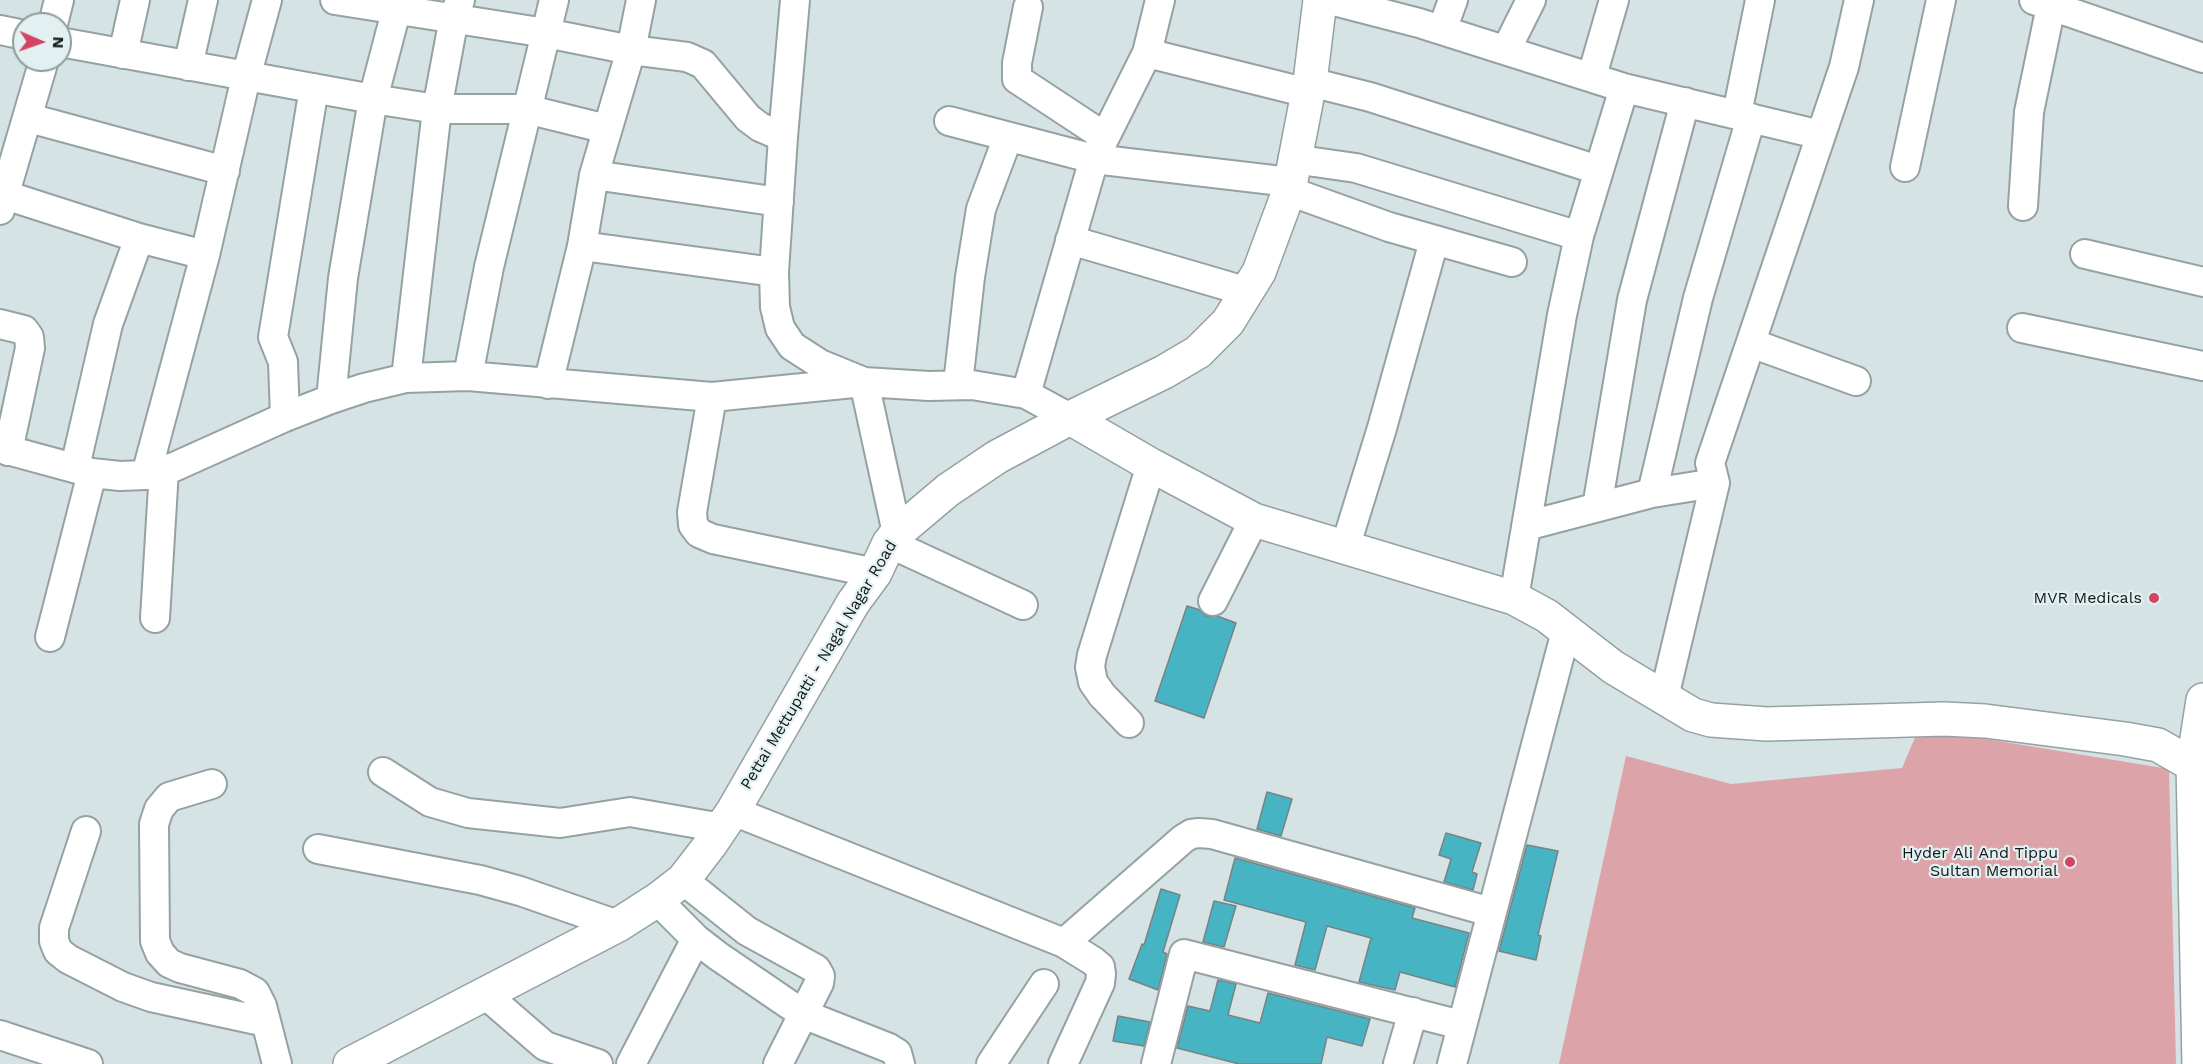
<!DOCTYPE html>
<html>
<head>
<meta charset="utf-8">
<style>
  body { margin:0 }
  #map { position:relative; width:2203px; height:1064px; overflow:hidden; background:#d5e3e5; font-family:"Work Sans",sans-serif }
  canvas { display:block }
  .north { position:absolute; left:12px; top:12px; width:60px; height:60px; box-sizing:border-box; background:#e2f0f2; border:2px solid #8f9a9b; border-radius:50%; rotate:92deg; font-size:16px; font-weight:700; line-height:24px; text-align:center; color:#131819 }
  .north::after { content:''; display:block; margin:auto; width:21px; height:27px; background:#d44462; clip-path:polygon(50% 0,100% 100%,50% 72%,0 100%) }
</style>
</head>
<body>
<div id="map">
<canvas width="2203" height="1064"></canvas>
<div class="north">N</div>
</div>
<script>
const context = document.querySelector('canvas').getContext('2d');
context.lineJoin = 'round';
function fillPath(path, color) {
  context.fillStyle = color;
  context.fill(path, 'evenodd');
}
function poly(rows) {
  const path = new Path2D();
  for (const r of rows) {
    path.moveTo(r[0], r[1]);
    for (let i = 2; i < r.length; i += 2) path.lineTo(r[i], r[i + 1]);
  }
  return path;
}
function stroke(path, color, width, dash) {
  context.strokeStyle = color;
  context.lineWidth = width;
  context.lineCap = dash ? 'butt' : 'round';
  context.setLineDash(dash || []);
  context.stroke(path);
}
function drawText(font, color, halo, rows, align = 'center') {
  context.font = font + ' "Work Sans",sans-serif';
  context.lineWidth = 4.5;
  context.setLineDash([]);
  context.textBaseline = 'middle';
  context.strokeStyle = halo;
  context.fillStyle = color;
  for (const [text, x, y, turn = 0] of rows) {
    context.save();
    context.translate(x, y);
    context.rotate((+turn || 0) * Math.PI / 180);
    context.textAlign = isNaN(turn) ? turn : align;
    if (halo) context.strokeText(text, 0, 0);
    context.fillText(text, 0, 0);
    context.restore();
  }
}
const green = poly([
  [1919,728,2169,769,2176,1064,1559,1064,1626,756,1731,784,1902,768]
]);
const building = poly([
  [1187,606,1200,610,1206,616,1217,616,1236,623,1204,718,1155,701,1187,606],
  [1267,792,1292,799,1281,836,1257,829,1267,792],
  [1446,833,1481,843,1472,872,1477,874,1473,890,1444,882,1451,859,1439,855,1446,833],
  [1527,845,1558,851,1538,935,1541,936,1536,960,1499,951,1527,845],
  [1235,858,1415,908,1412,918,1469,933,1455,987,1400,972,1395,990,1359,982,1371,938,1327,926,1315,970,1295,965,1306,922,1224,900,1235,858],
  [1161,889,1180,895,1163,952,1167,954,1158,990,1129,979,1142,944,1144,945,1161,889],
  [1214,901,1236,906,1224,947,1203,942,1214,901],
  [1218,980,1236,984,1228,1015,1260,1023,1268,993,1370,1019,1362,1046,1327,1037,1321,1064,1239,1064,1177,1048,1188,1006,1210,1011,1218,980],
  [1118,1016,1150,1022,1144,1046,1113,1041,1118,1016]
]);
const minor = poly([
  [335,0,546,33,631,50,687,57,703,64,748,118,760,127,783,137],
  [399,0,373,99,437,109,406,378],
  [460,0,454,18,437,109,526,109,607,129],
  [795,0,783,137,774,272,775,307,780,328,792,346,820,364,864,382,929,386,972,385,1026,394,1070,418],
  [1330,0,1419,23,1624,88,1821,135],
  [2034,0,2203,58],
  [1028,7,1017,63,1017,79,1105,137],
  [53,24,59,0],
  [0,30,24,35],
  [1442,30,1453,0],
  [60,42,373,99,343,278,331,399],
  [1506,50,1531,0],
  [1147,53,1308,93],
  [123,54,135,0],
  [188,66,203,0],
  [1592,76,1614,0],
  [1310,82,1370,97,1598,170],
  [1737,114,1760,0],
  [29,118,225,171],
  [949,121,1094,159,1290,182],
  [1293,159,1356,168,1579,236],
  [1905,167,1941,0],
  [594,175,779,202],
  [1289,191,1389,227,1512,262],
  [5,195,139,238,205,255],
  [2023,206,2029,112,2051,6],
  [0,210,44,60],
  [1070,240,1248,292],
  [582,246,774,272],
  [2085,254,2203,282],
  [0,324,24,330,29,337,30,348,8,451],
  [2022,328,2203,366],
  [1751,343,1856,381],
  [468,376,489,267,554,0],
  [548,384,582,246,594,175,631,50,641,0],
  [958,384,970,277,981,209,1008,137],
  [1026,394,1094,159,1147,53,1160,0],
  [712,397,692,512,693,525,699,533,713,539,875,573],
  [285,417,283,362,273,337,314,88],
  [0,448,92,473,120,476,146,475,174,467,285,417,331,399,364,388,406,378,468,376,712,397,864,382,897,533],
  [75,467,108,324,139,238],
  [146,475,205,255,246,77,267,0],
  [1652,493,1698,298,1751,118],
  [1597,507,1632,300,1685,102],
  [1526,526,1652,493,1715,483],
  [889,543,1023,605],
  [1345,548,1382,428,1434,241],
  [1514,598,1562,315,1579,236,1624,88],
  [1213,601,1254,520],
  [155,618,164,470],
  [50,637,92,473],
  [1664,697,1715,483,1710,463,1844,67,1859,0],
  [1129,723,1102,695,1093,682,1090,667,1092,655,1151,465],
  [383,772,430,802,468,813,560,823,630,812,722,828],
  [212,784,169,797,159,809,154,824,155,941,160,953,169,963,180,968,240,984,255,992,262,1006,277,1064],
  [733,811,1064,943,1183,839,1191,834,1199,833,1212,834,1491,912],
  [86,831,54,928,54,941,58,951,68,959,123,987,151,997,266,1022],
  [318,849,480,880,520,891,618,925],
  [683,880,747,931,816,969,820,976,819,983,778,1064],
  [657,900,696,939,718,956,803,1014,889,1048,897,1053,900,1064],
  [485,994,545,1046,598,1064],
  [0,1035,88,1064],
  [631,1064,696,939],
  [991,1064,1044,984],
  [1063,1064,1100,983,1101,974,1100,967,1093,961,1064,943],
  [1156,1064,1184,954,1461,1025],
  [1398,1064,1413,1012],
  [1452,1064,1566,631]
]);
const major = poly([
  [1070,418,1151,465,1254,520,1514,598,1547,616,1613,667,1693,715,1711,720,1767,724,1944,719,1985,721,2125,739,2158,745,2203,771],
  [350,1064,618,925,657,900,683,880,710,845,733,811,853,603,875,573,889,543,897,533,948,490,997,457,1070,418,1164,372,1198,352,1228,322,1259,272,1289,191,1310,82,1320,0],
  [2199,1064,2193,764,2203,700]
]);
const markers = [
  [2154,598,6,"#d44462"],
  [2070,862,6,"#d44462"]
];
const poiNames = [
  ["MVR Medicals",2142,598],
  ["Hyder Ali And Tippu",2058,853],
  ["Sultan Memorial",2058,871]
];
const streetNames = [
  ["Pettai Mettupatti - Nagal Nagar Road",819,665,-59]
];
fillPath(green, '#dca4a9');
fillPath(building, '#46b4c3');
stroke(building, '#778385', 1.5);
stroke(minor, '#95a1a3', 32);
stroke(major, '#95a1a3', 36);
stroke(minor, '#fff', 28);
stroke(major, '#fff', 33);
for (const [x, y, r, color] of markers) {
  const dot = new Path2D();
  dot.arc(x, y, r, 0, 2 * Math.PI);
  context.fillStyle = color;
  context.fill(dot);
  stroke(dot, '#e2f0f2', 2);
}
drawText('16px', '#131819', '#e2f0f2', poiNames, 'right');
drawText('16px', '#131819', '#e2f0f2', streetNames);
</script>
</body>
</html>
